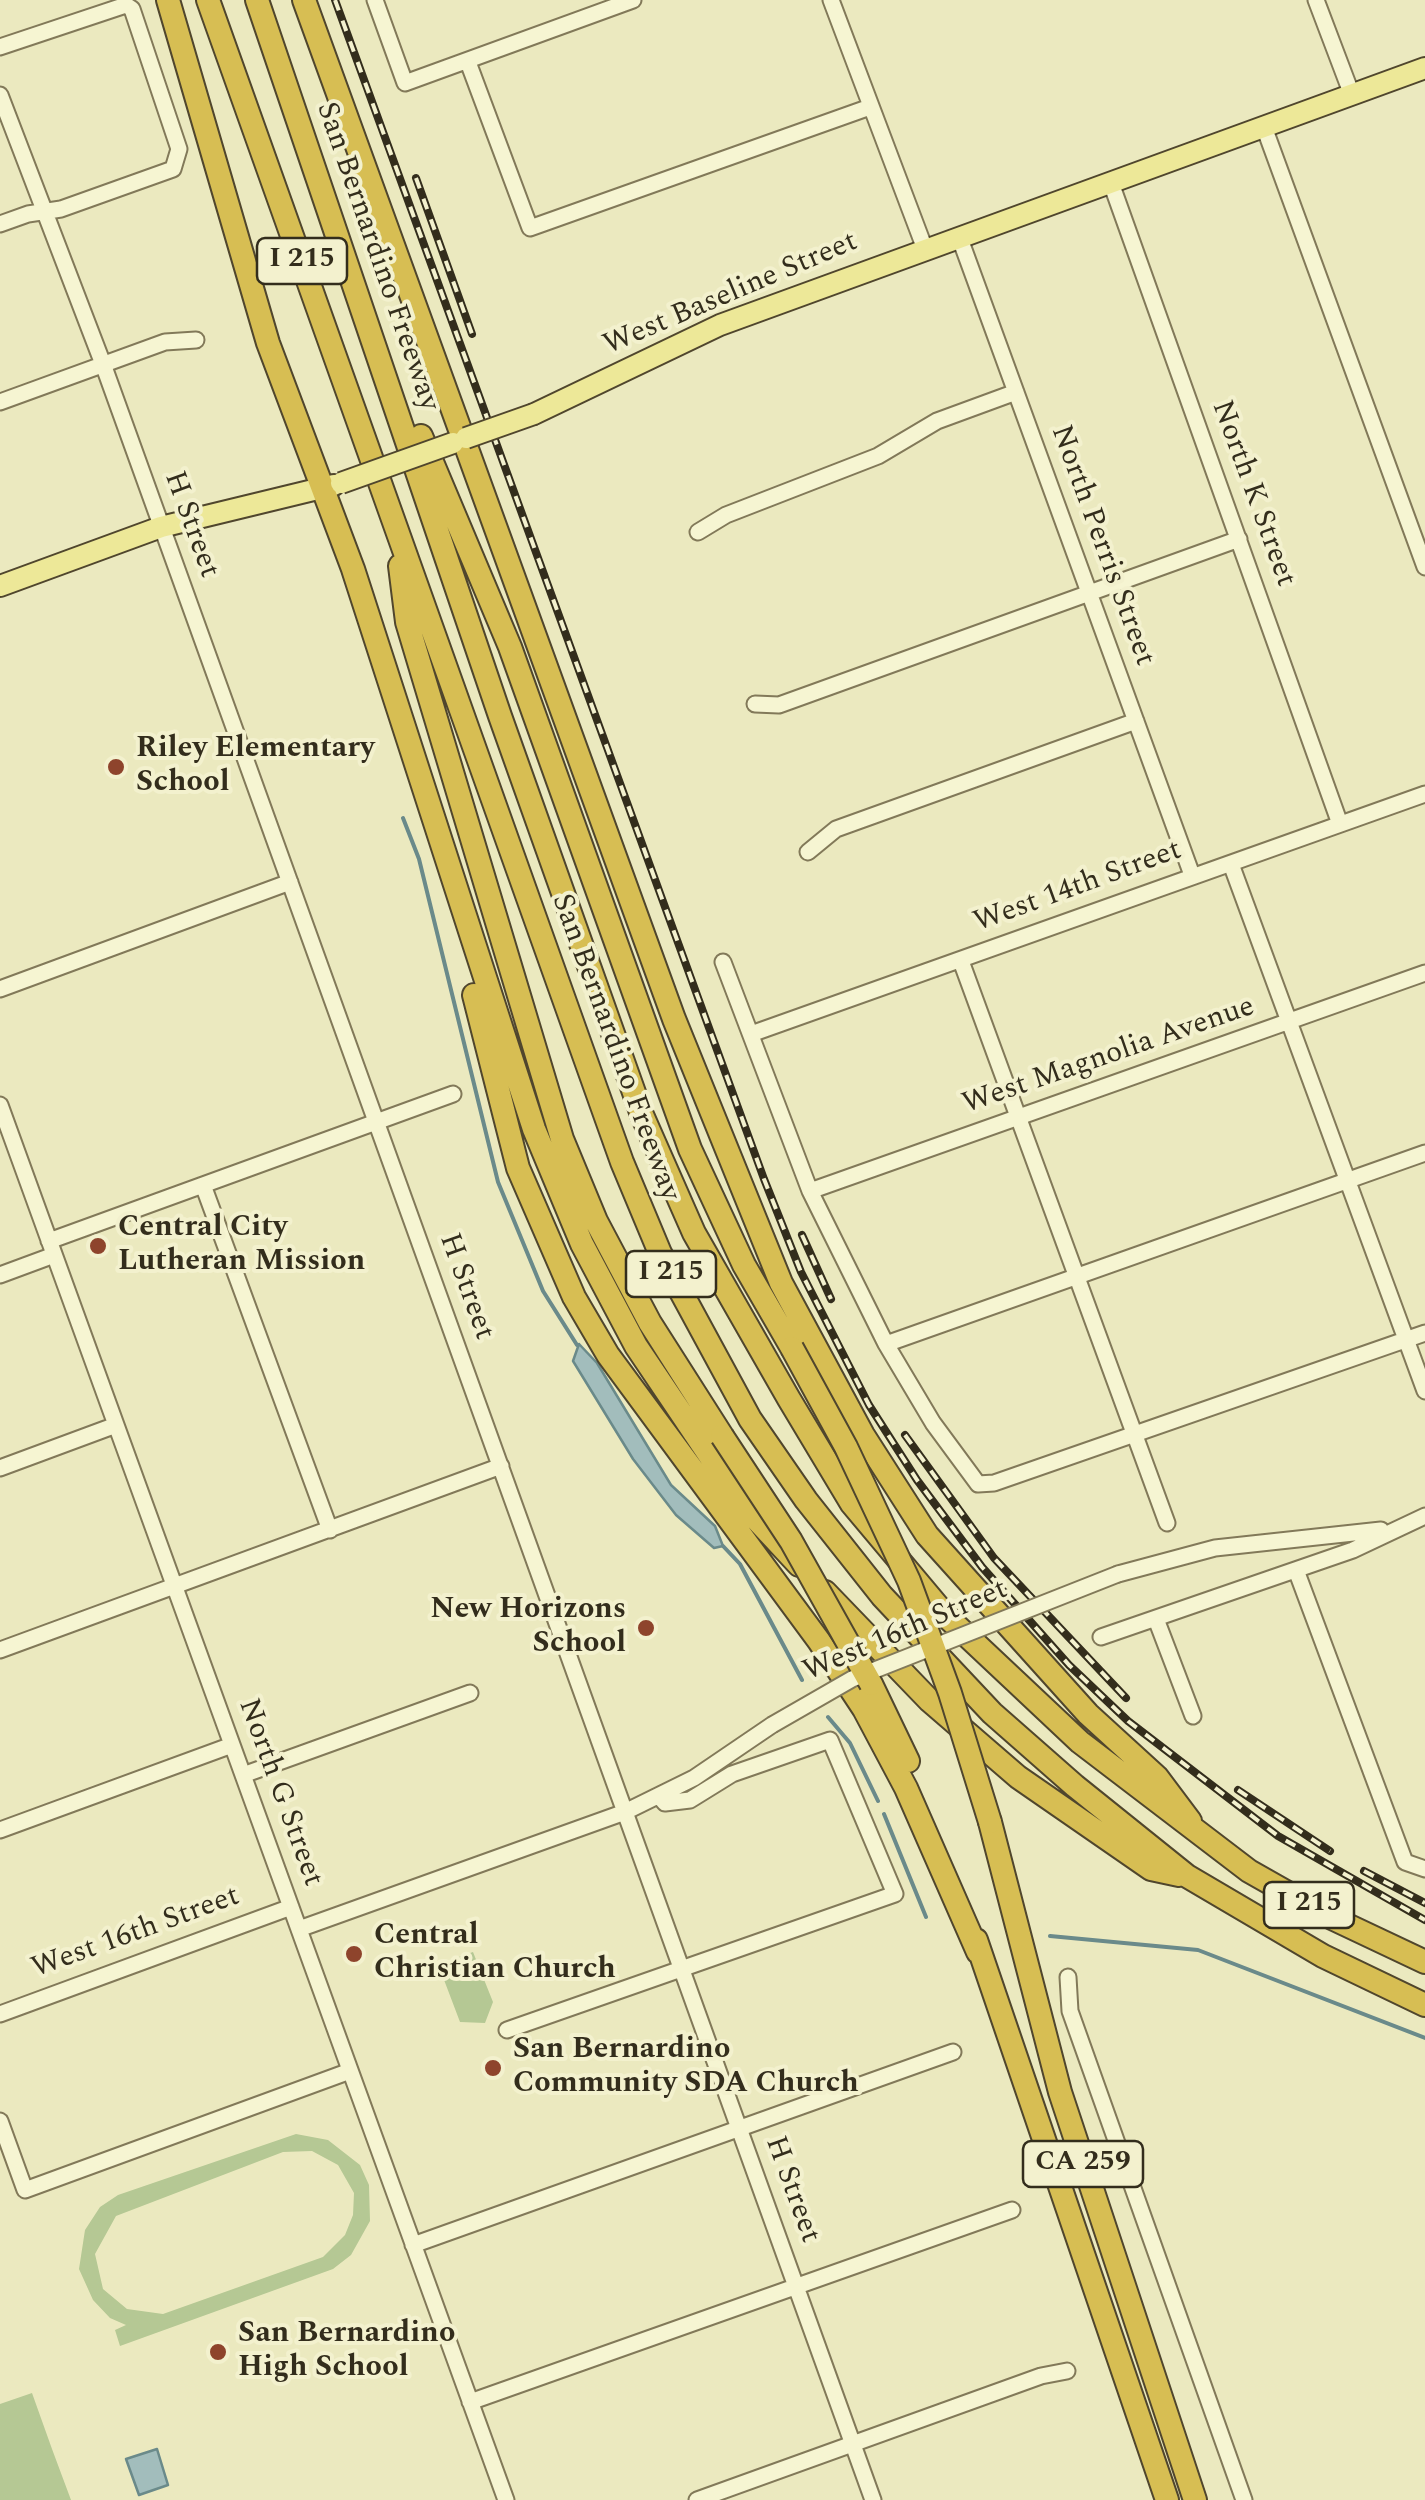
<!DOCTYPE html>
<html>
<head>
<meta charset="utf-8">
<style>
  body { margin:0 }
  canvas { display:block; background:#ebe9bf }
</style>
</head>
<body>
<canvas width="1425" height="2500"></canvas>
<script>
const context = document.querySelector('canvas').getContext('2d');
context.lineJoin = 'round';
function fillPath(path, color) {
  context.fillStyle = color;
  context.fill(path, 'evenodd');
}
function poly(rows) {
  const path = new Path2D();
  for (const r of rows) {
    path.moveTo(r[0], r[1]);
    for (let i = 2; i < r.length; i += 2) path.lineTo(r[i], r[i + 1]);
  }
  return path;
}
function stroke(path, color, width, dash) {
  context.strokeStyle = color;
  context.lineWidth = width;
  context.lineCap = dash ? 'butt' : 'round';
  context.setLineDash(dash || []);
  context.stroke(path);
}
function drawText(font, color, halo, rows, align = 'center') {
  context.font = font + ' Spectral,serif';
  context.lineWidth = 8;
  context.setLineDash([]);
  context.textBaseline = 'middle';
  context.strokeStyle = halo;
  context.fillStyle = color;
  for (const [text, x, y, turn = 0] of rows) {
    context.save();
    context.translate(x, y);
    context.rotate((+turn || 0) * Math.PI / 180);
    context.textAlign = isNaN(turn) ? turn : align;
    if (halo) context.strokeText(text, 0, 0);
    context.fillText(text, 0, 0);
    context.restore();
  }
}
const green = poly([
  [473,1952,493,2002,485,2023,460,2022,438,1964],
  [296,2134,328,2140,360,2165,369,2185,370,2221,351,2255,333,2269,120,2346,115,2330,126,2325,110,2318,93,2300,79,2269,85,2230,100,2207,118,2195],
  [312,2151,338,2165,354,2193,353,2215,345,2235,323,2257,163,2314,127,2309,103,2289,95,2254,116,2216,283,2152],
  [32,2393,52,2449,71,2500,0,2500,0,2404]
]);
const water = poly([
  [579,1344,597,1363,671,1485,715,1526,723,1546,714,1548,676,1515,633,1459,573,1361,579,1344],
  [157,2449,168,2485,139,2495,126,2459,157,2449]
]);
const stream = poly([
  [403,818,419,859,498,1182,543,1291,577,1345],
  [723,1546,740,1564,802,1680],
  [828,1717,850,1743,878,1801],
  [884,1814,926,1917],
  [1050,1936,1198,1950,1425,2038]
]);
const minor = poly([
  [375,0,405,83,633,0],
  [831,0,925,249],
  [1316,0,1352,95],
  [0,47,126,5,132,9,179,149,173,169,61,209,28,214,0,224],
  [468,62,530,228,870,107],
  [0,95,103,364,873,2500],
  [1264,127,1425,567],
  [1111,183,1340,824],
  [959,236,1192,875],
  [0,402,165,342,196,340],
  [698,532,726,515,878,456,937,421,1016,392],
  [755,704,779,705,1239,539],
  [808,852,836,829,1136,721],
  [1231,864,1425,1391],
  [961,961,1167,1523],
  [723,962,810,1191,886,1344,933,1423,978,1484,994,1483,1425,1333],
  [0,989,290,882],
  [751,1034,1425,794],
  [0,1105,506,2500],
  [203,1185,330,1530],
  [810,1191,1425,973],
  [49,1241,453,1094],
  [0,1275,54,1255],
  [886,1344,1425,1153],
  [0,1468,116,1425],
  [1296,1570,1405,1862,1425,1869],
  [1118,1574,1215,1548,1381,1530],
  [1156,1619,1193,1716],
  [1101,1637,1353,1550,1425,1516],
  [0,1650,501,1466],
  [243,1775,470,1693],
  [0,1830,232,1745],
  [299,1929,625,1812,694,1778,772,1725],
  [1068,1977,1070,2011,1244,2500],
  [0,2014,291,1907],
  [507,2030,895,1894,830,1740,732,1774,690,1800,665,1803,659,1796],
  [0,2121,25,2190,350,2071],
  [413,2245,953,2052],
  [470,2402,1012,2210],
  [697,2500,1041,2376,1067,2371]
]);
const major = poly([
  [534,414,720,325,1425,68],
  [0,586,161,527,334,485]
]);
const highway = poly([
  [168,0,268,343,353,569,534,1129,582,1244,636,1346,743,1505,799,1565],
  [208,0,622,1162,660,1253,750,1419,806,1500,882,1596,992,1713,1075,1786,1187,1876,1323,1956,1425,2005],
  [257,0,500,716,642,1115,694,1233,789,1399,852,1504,946,1616,1080,1742,1249,1871,1332,1918,1425,1962],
  [304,0,674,1019,781,1283,863,1435,927,1535,1088,1714,1157,1777,1190,1821],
  [421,436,510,647,690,1149,744,1265,792,1348],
  [400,566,407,622,562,1139,596,1221,650,1323,722,1436],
  [474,995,518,1168,574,1297,608,1355,819,1641,864,1709,906,1788,978,1952],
  [825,1592,930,1701,1018,1777,1151,1869,1179,1875],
  [871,1684,908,1761],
  [990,1822,1060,2092,1195,2500],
  [976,1940,1167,2500]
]);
const rail = poly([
  [335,0,764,1179,801,1272,869,1405,917,1480,982,1567,1069,1665,1128,1721,1278,1836,1425,1920],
  [416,178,472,334],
  [802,1235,831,1299],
  [905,1435,994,1558,1126,1698],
  [1238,1790,1330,1851],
  [1364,1871,1425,1903]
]);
const minorBridge = poly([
  [772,1725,852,1679,1118,1574]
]);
const majorBridge = poly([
  [466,438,534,414],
  [341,483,453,443]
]);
const highwayBridge = poly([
  [792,1348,846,1447,909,1581,950,1693,990,1822],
  [722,1436,791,1541,871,1684]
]);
const markers = [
  [116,767,10,"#8e442c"],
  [98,1246,10,"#8e442c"],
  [646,1628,10,"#8e442c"],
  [354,1954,10,"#8e442c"],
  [493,2068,10,"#8e442c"],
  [218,2352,10,"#8e442c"]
];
const shields = [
  [302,261,90],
  [671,1274,90],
  [1309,1905,90],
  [1083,2164,120]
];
const shieldNames = [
  ["I 215",302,261],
  ["I 215",671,1274],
  ["I 215",1309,1905],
  ["CA 259",1083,2164]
];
const streetNames = [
  ["San Bernardino Freeway",376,257,71],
  ["West Baseline Street",731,295,-23],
  ["North K Street",1252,494,70],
  ["H Street",190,525,70],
  ["North Perris Street",1101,546,70],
  ["West 14th Street",1078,888,-20],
  ["San Bernardino Freeway",614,1048,70],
  ["West Magnolia Avenue",1109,1057,-19],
  ["H Street",465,1287,70],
  ["West 16th Street",906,1632,-23],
  ["North G Street",279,1793,70],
  ["West 16th Street",136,1934,-20],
  ["H Street",791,2190,70]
];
const poiNames = [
  ["Riley Elementary",136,750],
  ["School",136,784],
  ["Central City",118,1229],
  ["Lutheran Mission",118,1263],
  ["New Horizons",626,1611,"right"],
  ["School",626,1645,"right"],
  ["Central",374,1937],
  ["Christian Church",374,1971],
  ["San Bernardino",513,2051],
  ["Community SDA Church",513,2085],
  ["San Bernardino",238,2335],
  ["High School",238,2369]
];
fillPath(green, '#b5c894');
fillPath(water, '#a2bdbc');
stroke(water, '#6a8a8a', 2.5);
stroke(stream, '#6a8a8a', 4);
stroke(minor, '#827959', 19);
stroke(major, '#50462d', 24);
stroke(highway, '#50462d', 26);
stroke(minor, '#f6f5d2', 15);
stroke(major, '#ede898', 20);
stroke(highway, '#d7be53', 22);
stroke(rail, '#332d1c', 8);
stroke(rail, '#f3f1ce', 4, [11]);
stroke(minorBridge, '#827959', 19, []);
stroke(majorBridge, '#50462d', 24, []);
stroke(highwayBridge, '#50462d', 26, []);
stroke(minorBridge, '#f6f5d2', 15);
stroke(majorBridge, '#ede898', 20);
stroke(highwayBridge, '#d7be53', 22);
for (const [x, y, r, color] of markers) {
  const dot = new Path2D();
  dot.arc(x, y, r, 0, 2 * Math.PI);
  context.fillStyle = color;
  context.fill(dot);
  stroke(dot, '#f3f1ce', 4);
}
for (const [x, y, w] of shields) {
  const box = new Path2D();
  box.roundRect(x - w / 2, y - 23, w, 46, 8);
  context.fillStyle = '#f3f1ce';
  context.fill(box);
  stroke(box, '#332d1c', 2.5);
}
drawText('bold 28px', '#332d1c', null, shieldNames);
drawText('30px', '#332d1c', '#f3f1ce', streetNames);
drawText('bold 30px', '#332d1c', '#f3f1ce', poiNames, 'left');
</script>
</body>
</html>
